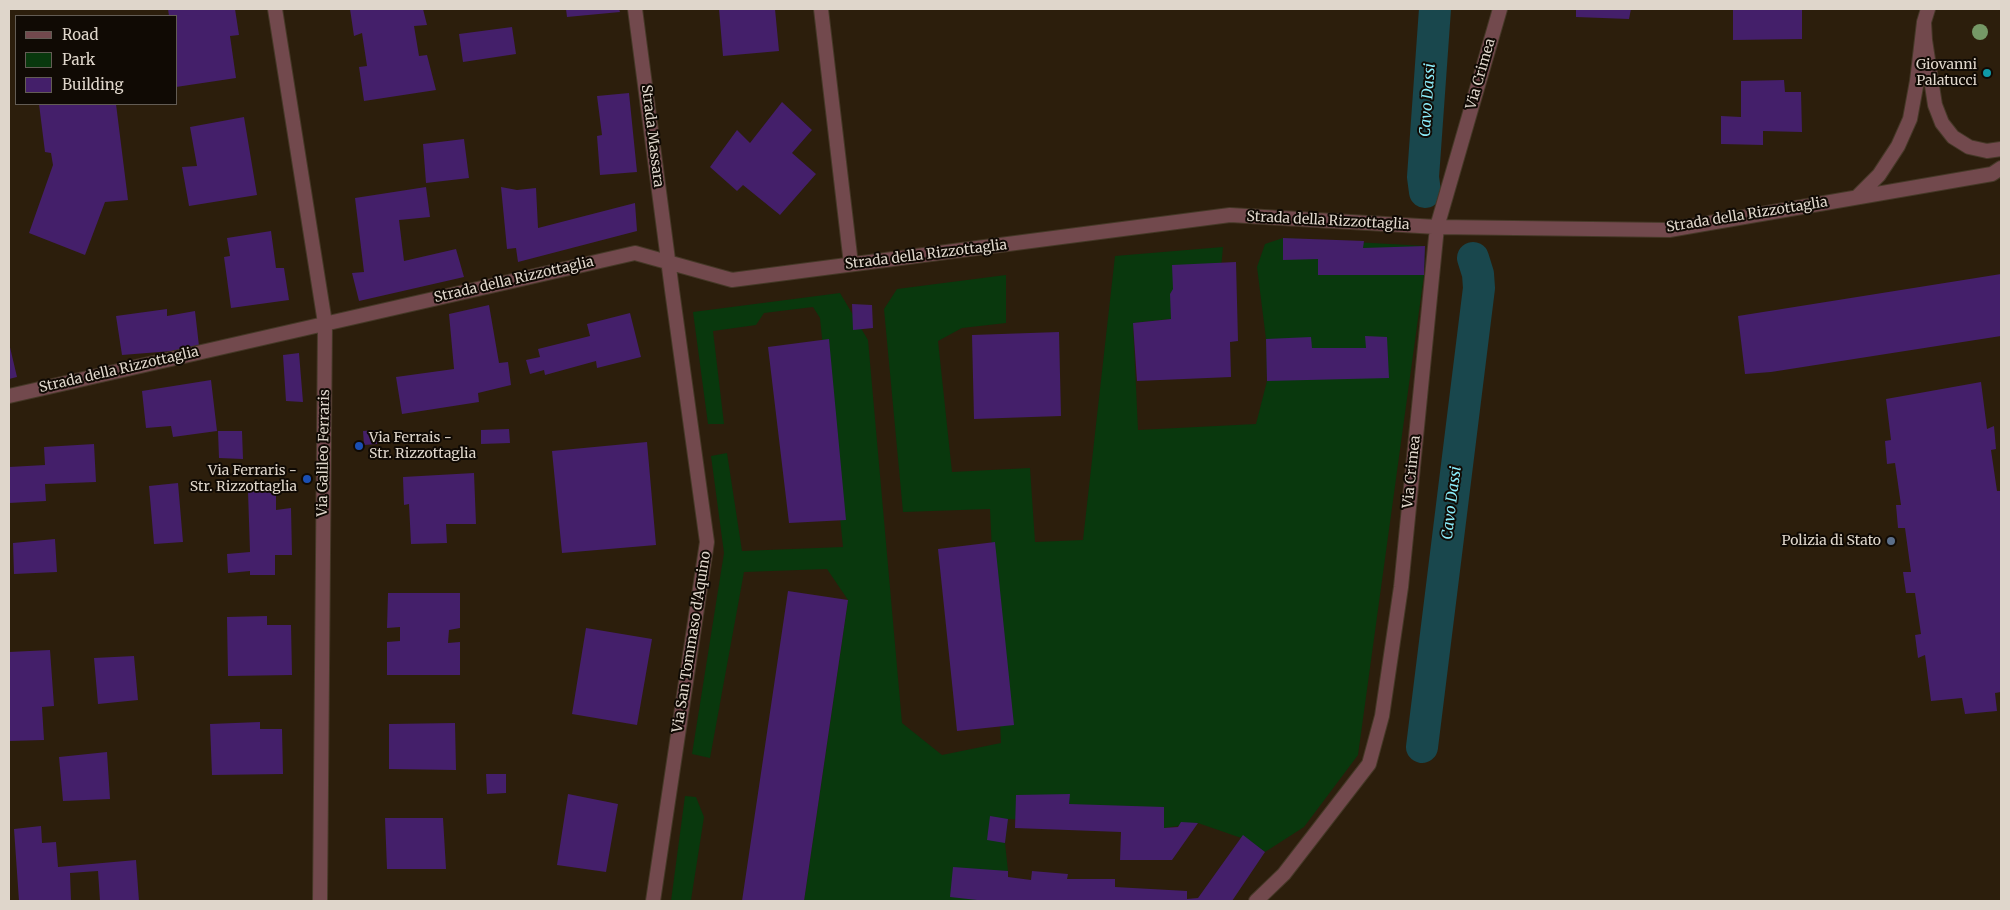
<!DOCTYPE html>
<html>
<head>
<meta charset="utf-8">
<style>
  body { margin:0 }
  #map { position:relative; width:2010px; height:910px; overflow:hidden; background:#2c1e0c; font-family:Merriweather,serif }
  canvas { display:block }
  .frame { position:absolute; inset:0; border:10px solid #dfd6cb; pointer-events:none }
  .legend { position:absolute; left:15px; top:15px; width:162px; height:90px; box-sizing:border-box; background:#100a04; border:1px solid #635c54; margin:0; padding:6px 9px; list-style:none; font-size:15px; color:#dfd6cb }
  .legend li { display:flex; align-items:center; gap:10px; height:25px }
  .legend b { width:25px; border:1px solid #635c54 }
</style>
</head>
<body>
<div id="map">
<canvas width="2010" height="910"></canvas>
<div class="frame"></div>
<ul class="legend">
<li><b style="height:6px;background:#72494d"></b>Road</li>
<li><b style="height:14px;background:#09380d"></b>Park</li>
<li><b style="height:14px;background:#441f6a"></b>Building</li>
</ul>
</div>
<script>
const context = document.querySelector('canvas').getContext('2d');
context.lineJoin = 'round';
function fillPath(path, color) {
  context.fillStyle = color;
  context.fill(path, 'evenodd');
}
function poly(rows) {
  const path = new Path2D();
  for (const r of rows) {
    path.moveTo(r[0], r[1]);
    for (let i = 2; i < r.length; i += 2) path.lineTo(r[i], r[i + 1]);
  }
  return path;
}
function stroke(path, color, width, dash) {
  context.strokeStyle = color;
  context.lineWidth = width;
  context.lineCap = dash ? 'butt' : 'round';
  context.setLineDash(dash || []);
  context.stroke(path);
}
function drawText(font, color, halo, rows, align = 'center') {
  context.font = font + ' Merriweather,serif';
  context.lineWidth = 4;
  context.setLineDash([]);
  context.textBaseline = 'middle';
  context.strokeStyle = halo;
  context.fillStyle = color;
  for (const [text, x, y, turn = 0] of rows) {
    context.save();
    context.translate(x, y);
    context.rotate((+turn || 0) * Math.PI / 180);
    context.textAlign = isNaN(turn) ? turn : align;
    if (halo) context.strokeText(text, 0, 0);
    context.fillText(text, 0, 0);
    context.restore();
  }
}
const green = poly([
  [1283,238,1425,246,1424,275,1358,755,1304,827,1265,852,1250,841,1198,823,1164,828,1008,819,1005,843,1008,871,1006,901,804,901,848,600,827,569,744,572,710,758,692,754,724,553,711,456,727,453,742,551,843,547,820,318,813,307,764,313,756,325,713,331,724,424,708,424,693,312,840,293,868,340,902,723,942,755,1001,743,990,509,903,512,884,309,897,289,1006,275,1006,323,962,328,938,341,952,472,1030,468,1035,542,1083,540,1115,256,1223,247,1220,279,1171,319,1133,323,1138,430,1256,424,1267,381,1266,339,1257,267,1265,244],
  [685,796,696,797,704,817,691,900,694,901,671,901]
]);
const canal = poly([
  [1425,192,1423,177,1435,9],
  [1422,747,1479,288,1478,274,1473,258]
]);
const building = poly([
  [168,9,235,9,239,35,230,36,236,78,176,87,176,16,169,16],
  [350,9,423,9,427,25,414,26,419,56,427,55,436,90,364,101,359,67,367,66,362,33,354,36],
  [566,9,619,9,620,12,567,17],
  [719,9,775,9,779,51,723,56],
  [1576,9,1631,9,1629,19,1576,17],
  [1733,9,1802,9,1802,39,1733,40],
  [512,27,516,54,463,62,459,34],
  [1784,80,1785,92,1801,92,1802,132,1763,131,1763,145,1721,144,1721,116,1741,117,1741,81],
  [629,93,637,172,600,175,597,136,602,135,597,96],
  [782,102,812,130,792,153,816,174,780,215,743,185,737,191,710,167,737,130,750,143],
  [39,104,116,104,128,200,105,202,85,255,29,233,53,165,51,153,45,152],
  [244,117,257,195,189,206,182,167,197,166,190,127],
  [464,139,469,178,426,183,423,144],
  [426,187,430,217,399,220,404,261,456,249,464,277,359,301,352,273,364,272,355,198],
  [501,187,517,190,536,188,538,228,635,203,637,231,518,262,516,248,507,249],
  [271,231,276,268,284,268,289,300,231,308,224,257,230,256,227,238],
  [1283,238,1364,241,1363,248,1425,246,1424,275,1318,275,1318,259,1283,260],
  [1236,262,1238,341,1230,342,1231,377,1137,381,1133,323,1171,319,1170,294,1173,289,1172,265],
  [2001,274,2001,336,1771,372,1745,374,1738,316],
  [852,304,872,305,873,328,853,330],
  [489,305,499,363,508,362,511,385,478,393,479,402,402,414,396,377,454,369,449,314],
  [167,309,167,316,195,311,199,346,172,351,122,355,116,316],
  [630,313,641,357,597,368,596,361,545,375,544,370,530,374,526,360,540,357,538,349,590,336,587,324],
  [1059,332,1061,416,974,419,972,335],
  [1365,336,1387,337,1389,378,1267,381,1266,339,1311,337,1312,348,1366,348],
  [829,339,846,520,789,523,768,347],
  [9,343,17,377,9,379],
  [299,353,303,402,286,401,283,355],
  [211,380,217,431,173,437,171,426,146,428,142,391],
  [1981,382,1987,429,1994,426,1996,449,1991,450,1997,491,2001,491,2001,692,1995,693,1997,711,1965,714,1962,698,1931,701,1925,655,1918,658,1915,635,1921,634,1915,593,1906,593,1903,572,1911,572,1905,528,1898,528,1896,505,1901,505,1895,463,1887,464,1885,441,1891,440,1886,399],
  [509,429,510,443,481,444,481,430],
  [377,430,377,444,364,445,363,431],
  [218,431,242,431,243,459,219,458],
  [647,442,656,545,562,553,552,451],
  [94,444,96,482,45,484,46,501,9,503,9,467,45,465,44,447],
  [474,473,476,524,446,524,447,543,411,544,409,504,404,505,403,477],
  [178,483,183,542,154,544,149,486],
  [248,491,276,491,276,510,291,508,292,555,275,555,275,575,250,575,250,571,228,573,227,554,250,552],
  [55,539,57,572,14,574,13,543],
  [995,542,1014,725,957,731,938,549],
  [788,591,848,600,804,901,742,901],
  [388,593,460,593,460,628,449,630,448,643,460,642,460,675,387,675,387,642,400,641,400,627,387,628],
  [267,616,267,625,291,625,292,675,228,676,227,617],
  [586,628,652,639,637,725,572,714],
  [50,650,54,706,42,707,44,740,9,741,9,652],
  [134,656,138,700,98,704,94,658],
  [260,722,260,729,282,729,283,774,212,775,210,724],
  [455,723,456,770,389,769,389,724],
  [107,752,110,799,63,801,59,757],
  [486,774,506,774,506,793,487,794],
  [568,794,618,804,606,872,557,865],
  [1070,794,1069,804,1164,807,1164,828,1178,827,1181,822,1198,823,1172,860,1120,860,1121,832,1015,828,1016,795],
  [990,816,1008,819,1005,843,987,840],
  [385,818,443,818,446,869,387,869],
  [41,826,42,843,56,842,58,867,136,860,139,901,100,901,98,871,70,873,71,901,19,901,14,829],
  [1243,835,1265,852,1232,901,986,901,950,897,953,867,1008,871,1008,877,1031,880,1032,871,1068,874,1067,879,1115,879,1115,887,1187,891,1187,899,1198,898]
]);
const minor = poly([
  [275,9,325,323,320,901],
  [635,9,672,290,707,542,653,901],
  [821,9,851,264],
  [1928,9,1924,22,1925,40,1935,105,1942,123,1953,137,1969,147,1987,151,2001,149],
  [1858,196,1879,175,1898,146,1910,119,1917,81,1924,22],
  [9,396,635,253,732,280,1230,215,1437,227,1669,230,1992,174,2001,168],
  [1256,901,1284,874,1369,764,1382,716,1401,587,1437,227,1500,9]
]);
const trees = [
  [1980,32]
];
const markers = [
  [1987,73,5,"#0f9aa8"],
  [359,446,5,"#1a4fb4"],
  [307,479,5,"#1a4fb4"],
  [1891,541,5,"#5c6f8a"]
];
const poiNames = [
  ["Giovanni",1977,65],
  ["Palatucci",1977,81],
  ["Via Ferrais -",369,438,"left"],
  ["Str. Rizzottaglia",369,454,"left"],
  ["Via Ferraris -",297,471],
  ["Str. Rizzottaglia",297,487],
  ["Polizia di Stato",1881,541]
];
const streetNames = [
  ["Via Crimea",1481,74,-74],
  ["Strada Massara",652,136,83],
  ["Strada della Rizzottaglia",1747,215,-9],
  ["Strada della Rizzottaglia",1328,221,3],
  ["Strada della Rizzottaglia",926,255,-7],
  ["Strada della Rizzottaglia",514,280,-13],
  ["Strada della Rizzottaglia",119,370,-13],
  ["Via Galileo Ferraris",324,453,-89],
  ["Via Crimea",1412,472,-84],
  ["Via San Tommaso d'Aquino",692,642,-81]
];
const waterNames = [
  ["Cavo Dassi",1428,100,-86],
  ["Cavo Dassi",1452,503,-83]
];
fillPath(green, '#09380d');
stroke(canal, '#19474d', 32);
fillPath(building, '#441f6a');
stroke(minor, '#453827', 16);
stroke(minor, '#72494d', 14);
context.fillStyle = '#759866';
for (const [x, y] of trees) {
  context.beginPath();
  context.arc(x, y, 8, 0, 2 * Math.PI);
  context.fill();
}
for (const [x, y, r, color] of markers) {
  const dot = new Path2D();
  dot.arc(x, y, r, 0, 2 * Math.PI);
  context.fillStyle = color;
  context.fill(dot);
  stroke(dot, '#100a04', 2);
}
drawText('14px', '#dfd6cb', '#100a04', poiNames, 'right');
drawText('14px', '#dfd6cb', '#100a04', streetNames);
drawText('italic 15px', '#8deefc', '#100a04', waterNames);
</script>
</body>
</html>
